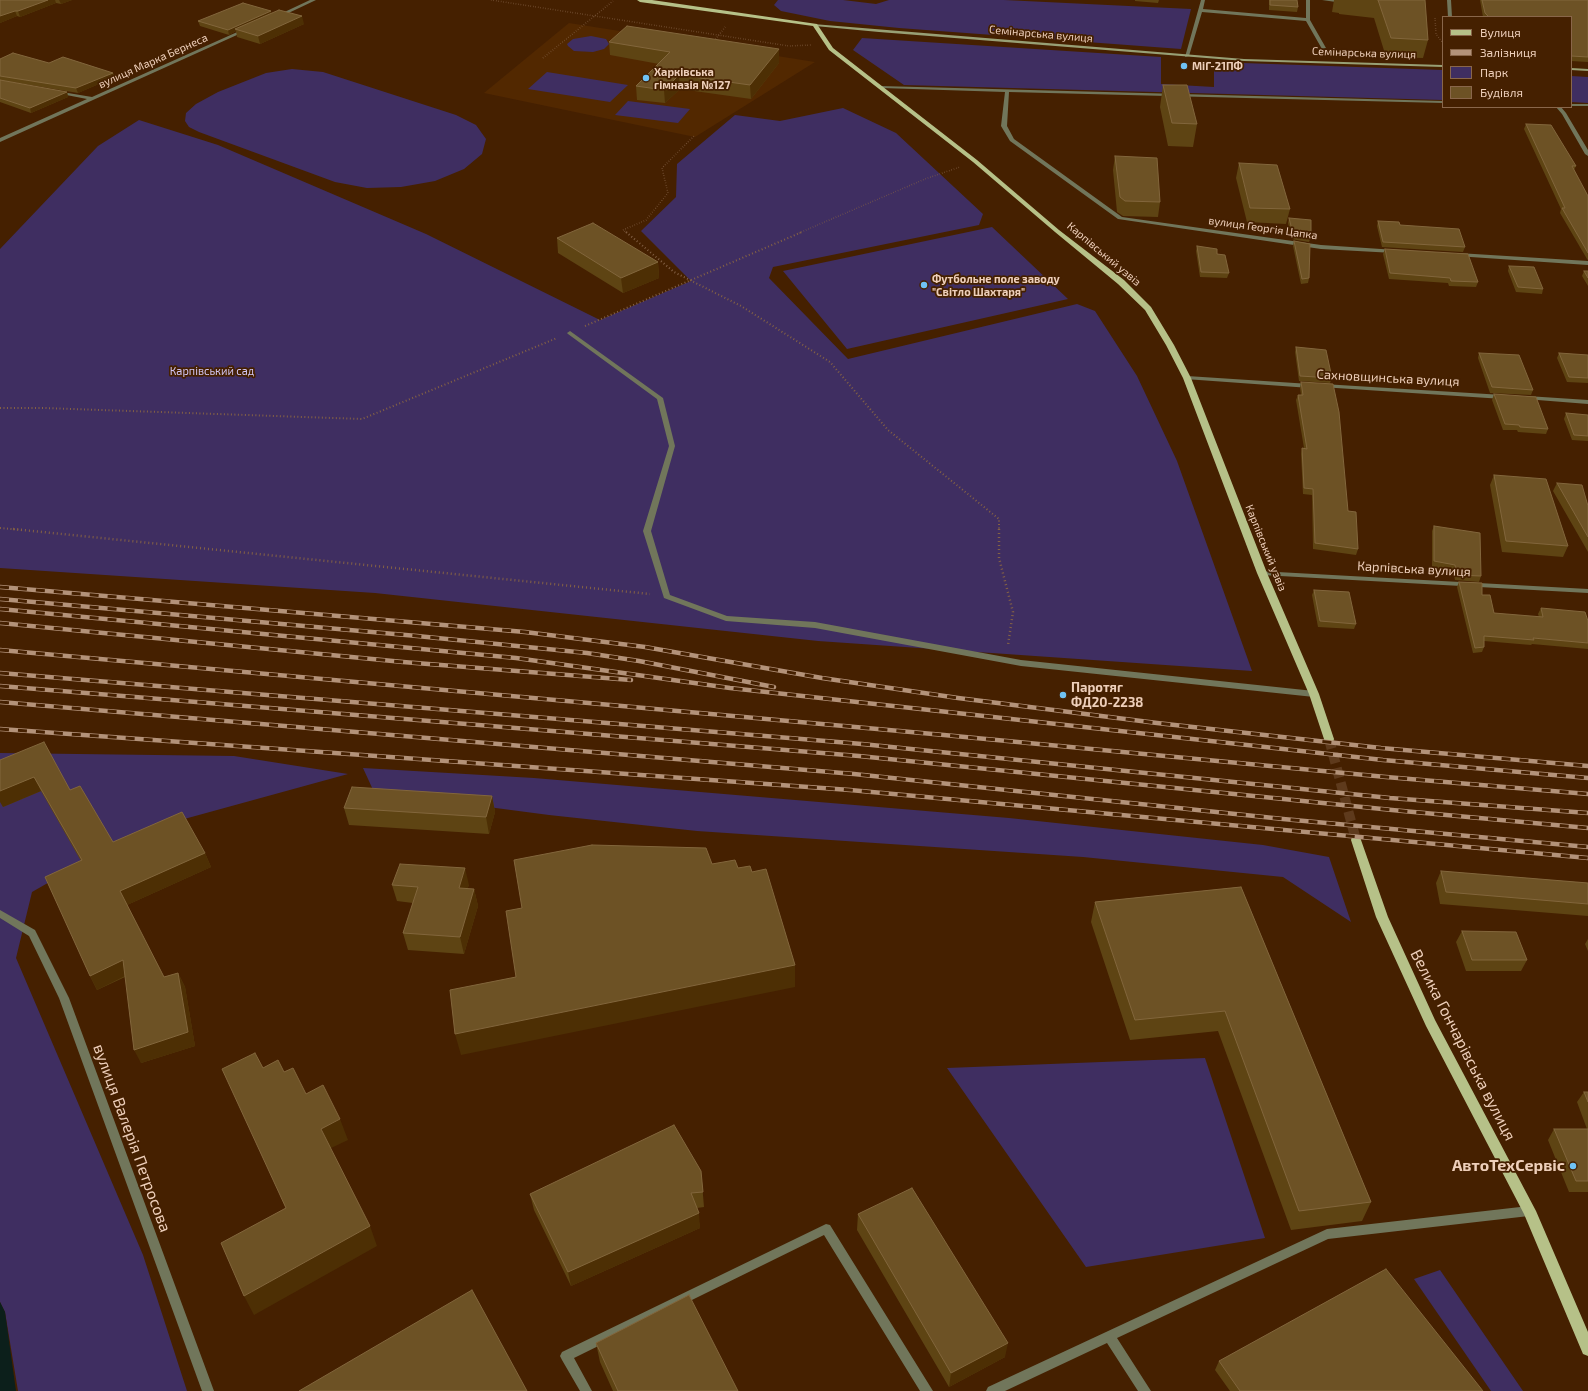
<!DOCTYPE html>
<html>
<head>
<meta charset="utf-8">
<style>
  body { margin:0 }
  #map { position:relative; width:1588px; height:1391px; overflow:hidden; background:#452000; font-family:"Exo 2",sans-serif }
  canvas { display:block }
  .legend { position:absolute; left:1442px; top:16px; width:130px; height:92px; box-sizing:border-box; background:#452000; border:1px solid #89664a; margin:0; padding:5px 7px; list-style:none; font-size:12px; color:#eecfba }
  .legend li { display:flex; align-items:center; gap:8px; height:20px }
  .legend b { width:20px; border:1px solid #89664a }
</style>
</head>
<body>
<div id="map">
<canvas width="1588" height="1391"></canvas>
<ul class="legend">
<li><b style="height:5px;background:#b6c188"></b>Вулиця</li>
<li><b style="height:5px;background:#b39279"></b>Залізниця</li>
<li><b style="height:11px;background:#3f2e61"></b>Парк</li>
<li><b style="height:11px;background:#6d5225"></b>Будівля</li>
</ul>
</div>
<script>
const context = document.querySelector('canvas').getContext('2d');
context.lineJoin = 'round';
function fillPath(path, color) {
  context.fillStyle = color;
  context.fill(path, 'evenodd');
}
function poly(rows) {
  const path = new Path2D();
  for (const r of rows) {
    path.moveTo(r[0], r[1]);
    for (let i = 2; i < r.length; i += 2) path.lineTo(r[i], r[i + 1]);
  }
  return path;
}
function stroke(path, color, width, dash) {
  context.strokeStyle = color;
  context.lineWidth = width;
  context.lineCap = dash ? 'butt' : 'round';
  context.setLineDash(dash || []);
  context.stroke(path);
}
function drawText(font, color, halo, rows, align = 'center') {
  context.font = font + ' "Exo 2",sans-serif';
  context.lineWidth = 3.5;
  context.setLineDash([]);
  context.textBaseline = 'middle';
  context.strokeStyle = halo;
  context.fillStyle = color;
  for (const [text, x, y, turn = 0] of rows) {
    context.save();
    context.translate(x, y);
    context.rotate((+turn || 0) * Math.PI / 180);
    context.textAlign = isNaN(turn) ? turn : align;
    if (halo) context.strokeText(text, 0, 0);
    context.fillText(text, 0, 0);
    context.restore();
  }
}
const built = poly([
  [569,23,815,62,695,137,484,93]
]);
const green = poly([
  [778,0,843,0,876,4,889,0,1004,0,1191,9,1181,49,899,28,830,21,781,11,774,5],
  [591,36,606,39,609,44,604,49,593,52,574,51,568,46,567,44,573,39],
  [862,38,1161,57,1161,84,1214,87,1214,62,1443,70,1443,100,904,85,853,50],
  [292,69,323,72,456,115,476,125,486,139,482,154,464,169,435,181,401,187,367,188,335,182,199,132,189,127,185,121,186,113,196,104,218,92,266,73],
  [547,72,628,85,610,102,528,89],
  [1571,76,1588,77,1588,103,1571,102],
  [628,101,690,109,678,123,615,115],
  [843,108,896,133,983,214,979,225,773,267,769,278,848,359,1077,304,1095,311,1137,376,1177,461,1252,671,818,641,375,593,0,568,0,249,98,146,139,120,218,145,426,234,600,320,691,281,641,231,676,197,677,164,735,115,780,121],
  [992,227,1068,299,847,349,783,271],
  [0,753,234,756,348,774,137,832,32,892,16,958,143,1255,187,1391,18,1391,5,1312,0,1302],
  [363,768,534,778,1009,818,1263,845,1329,857,1351,922,1283,877,1083,857,697,831,549,815,374,792],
  [1205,1058,1265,1238,1086,1267,947,1068],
  [1440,1270,1523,1391,1491,1391,1414,1279]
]);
const water = poly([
  [0,1302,5,1312,16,1391,0,1391]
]);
const primaryTunnel = poly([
  [1329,739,1356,840]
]);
const pathFar2 = poly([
  [491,0,789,46,811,45],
  [1435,18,1436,34,1443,43],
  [714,41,726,26],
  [543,58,613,1],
  [627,233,623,230,646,220,668,193,662,168,695,135],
  [799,233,925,179,960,167]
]);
const pathFar1 = poly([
  [626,232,674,272,741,306,830,362,888,430,999,519,999,530],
  [585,326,802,232],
  [0,408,43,408,362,419,557,338],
  [0,528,23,530]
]);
const path = poly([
  [13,529,650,594],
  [999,529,999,558,1013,612,1008,645]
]);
const lane = poly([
  [1201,0,1205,0,1203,9,1306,18,1306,0,1310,0,1310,20,1326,48,1322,49,1306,21,1202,12,1189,56,1185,57,1201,0],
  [1322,0,1337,0,1345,2,1343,3,1322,0],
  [570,331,663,398,675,446,651,531,670,595,727,616,815,622,1021,660,1314,691,1318,694,1314,697,1021,666,815,628,726,621,664,598,643,531,669,446,657,399,568,334,567,333,570,331],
  [1529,1206,1533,1208,1534,1211,1533,1214,1529,1216,1328,1239,1117,1338,1151,1391,1138,1391,1107,1343,1005,1391,986,1391,988,1387,1327,1229,1529,1206],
  [826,1224,830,1225,933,1391,920,1391,824,1235,574,1358,592,1391,580,1391,562,1360,560,1356,562,1352,826,1224]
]);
const street = poly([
  [310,0,316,0,280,17,276,16,310,0],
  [1447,0,1451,0,1452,17,1448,17,1447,0],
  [244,29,248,30,0,142,0,138,87,99,56,93,56,91,92,97,244,29],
  [880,86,1443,101,1443,103,1009,92,1007,126,1014,139,1122,217,1321,245,1396,250,1397,251,1394,253,1321,249,1118,219,1010,141,1001,126,1005,92,882,88,880,88,880,86],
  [1571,104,1588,104,1588,106,1571,106,1571,104],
  [1556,107,1561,107,1566,113,1588,150,1588,156,1585,154,1562,114,1556,107],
  [1458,253,1588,261,1588,265,1456,256,1455,255,1458,253],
  [1187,376,1310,384,1313,386,1310,388,1185,379,1185,377,1187,376],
  [1323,384,1503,395,1506,397,1503,399,1321,387,1321,385,1323,384],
  [1527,396,1588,400,1588,404,1525,399,1525,397,1527,396],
  [1259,571,1588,589,1588,593,1262,575,1258,573,1259,571],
  [0,910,35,930,69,998,214,1391,202,1391,59,998,29,936,0,918,0,910]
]);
const secondary = poly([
  [813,24,1244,59,1443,65,1443,67,1244,61,879,32,815,26,813,26,813,24],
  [1571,68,1588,69,1588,71,1571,70,1571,68]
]);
const primary = poly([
  [637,0,652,0,817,24,833,48,977,160,1059,230,1124,280,1151,307,1174,345,1191,378,1267,573,1319,694,1334,739,1333,742,1325,742,1309,694,1257,573,1183,378,1166,345,1145,310,1118,284,1055,232,973,162,829,50,813,26,640,2,637,0],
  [1356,836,1360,837,1361,840,1388,917,1435,1020,1536,1211,1588,1332,1588,1356,1583,1354,1524,1214,1426,1026,1376,917,1351,840,1352,837,1356,836]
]);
const rail = poly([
  [0,587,525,632,645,647,822,678,958,698,1157,723,1381,748,1588,766],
  [0,599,417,636,587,653,639,661,774,687],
  [0,609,516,658,730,688,1383,760,1588,778],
  [0,623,403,662,631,680],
  [0,650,944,735,1386,777,1588,794],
  [0,673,862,744,1390,798,1588,813],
  [0,686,859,756,1392,810,1588,828],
  [0,702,854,774,1283,819,1588,847],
  [0,729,850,790,1588,858]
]);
const wall = poly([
  [0,0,72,0,61,4,56,3,20,17,17,16,0,23],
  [1135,0,1159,0,1158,3,1135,1],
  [1269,0,1297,0,1298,7,1297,12,1269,10],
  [1334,0,1425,0,1428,40,1423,58,1386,57,1374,18,1339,14,1339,13,1332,12],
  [1480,0,1588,0,1588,62,1571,61,1571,17,1483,17],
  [272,13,304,24,260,44,237,37,236,31,229,35,200,26,198,21],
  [609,42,779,63,751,99,680,89,665,103,637,100,636,86,659,64,610,55],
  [0,59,49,63,113,73,115,77,78,93,0,80],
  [0,80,67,92,68,97,31,113,0,102],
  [1163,85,1197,124,1193,147,1168,146,1160,107],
  [1526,124,1576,166,1574,170,1588,196,1588,260,1587,259,1560,213,1561,209,1524,129],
  [1115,156,1160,202,1158,217,1123,216,1117,212,1113,170],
  [1239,163,1290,209,1286,224,1247,222,1236,178],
  [1289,218,1311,237,1309,242,1291,239,1288,223],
  [1378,221,1400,225,1465,247,1463,252,1382,247,1377,226],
  [557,238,658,262,659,278,623,293,558,253],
  [1294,241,1309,278,1308,283,1301,284,1293,246],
  [1197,246,1217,254,1229,273,1227,278,1200,277,1196,251],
  [1385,249,1478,282,1476,287,1449,286,1448,283,1389,279,1383,254],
  [1509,266,1543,289,1542,294,1516,292,1508,271],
  [1584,271,1588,271,1588,286,1582,276],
  [1296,347,1332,378,1330,383,1299,381,1295,352],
  [1479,353,1533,390,1531,395,1490,393,1478,358],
  [1559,353,1588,355,1588,383,1567,382,1557,358],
  [1301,382,1348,511,1358,549,1356,555,1313,549,1312,495,1303,494,1301,454,1302,448,1304,448,1296,400,1298,395,1301,395,1300,388],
  [1494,394,1548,429,1546,434,1518,432,1517,430,1503,430,1492,400],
  [1566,413,1588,415,1588,441,1572,440,1564,419],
  [1494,475,1568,546,1563,557,1502,552,1490,485],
  [1557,483,1588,506,1588,552,1553,491],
  [1434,526,1481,576,1479,582,1455,580,1453,570,1432,567,1432,531],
  [1459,582,1482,595,1494,613,1539,617,1538,614,1541,608,1588,621,1588,649,1532,644,1531,645,1484,641,1484,647,1482,652,1473,653,1457,587],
  [1314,590,1356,624,1354,629,1318,627,1312,595],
  [0,760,70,790,113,842,205,853,211,867,127,905,164,977,178,973,185,987,195,1046,141,1063,125,977,97,990,90,976,81,861,41,791,3,807],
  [492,796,495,812,489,834,349,825,344,808],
  [1441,871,1588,883,1588,916,1440,904,1436,883],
  [392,885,469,885,467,889,474,889,478,906,464,954,408,950,403,933,413,903,397,901],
  [1241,887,1371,1202,1362,1221,1291,1230,1218,1031,1130,1040,1091,922,1095,902],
  [1462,931,1527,960,1521,971,1466,971,1456,942],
  [1588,939,1588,951,1585,944],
  [1584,1092,1588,1092,1588,1192,1569,1192,1548,1140,1554,1129,1587,1129,1577,1102],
  [701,1171,704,1207,697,1208,700,1228,571,1286,534,1210,530,1194],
  [858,1214,1005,1357,949,1387,857,1230],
  [596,1343,738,1391,613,1391,600,1362],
  [1219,1361,1483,1391,1230,1391,1215,1370]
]);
const shadedWall = poly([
  [48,0,55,0,56,3,20,17,18,11],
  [59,0,72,0,61,4],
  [15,11,17,16,0,23,0,16],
  [271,11,272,15,235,29,236,31,229,35,228,30],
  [302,16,304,24,260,44,258,36],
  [779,49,779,63,751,99,750,85],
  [113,73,115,77,78,93,76,88],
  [679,75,680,89,665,103,664,90],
  [67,92,68,97,31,113,30,108],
  [658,262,659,278,623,293,621,278],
  [34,777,41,791,3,807,0,802,0,791],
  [492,796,495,812,489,834,486,817],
  [205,853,211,867,127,905,120,891],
  [465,868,469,885,462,905,459,888],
  [474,889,478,906,464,954,460,937],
  [123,960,129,974,97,990,90,976],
  [795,965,795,987,461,1055,455,1034],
  [178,973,185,987,195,1046,141,1063,134,1050],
  [340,1119,348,1140,329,1149,321,1129],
  [699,1213,700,1228,571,1286,568,1272],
  [370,1226,377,1246,254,1315,244,1296],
  [1008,1343,1005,1357,949,1387,951,1373]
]);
const building = poly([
  [0,0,48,0,18,11,15,11,0,16,0,0],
  [1270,0,1297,0,1298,7,1270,5,1270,0],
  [1378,0,1425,0,1428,40,1391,38,1378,0],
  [1482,0,1588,0,1588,57,1571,56,1571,17,1489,17,1485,13,1482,0],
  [243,3,271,11,228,30,198,21,243,3],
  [279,10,302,16,258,36,235,29,279,10],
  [627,26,779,49,750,85,679,75,664,90,636,86,670,52,609,42,627,26],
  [13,53,49,63,63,57,113,73,76,88,0,76,0,59,13,53],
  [0,80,67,92,30,108,0,98,0,80],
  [1163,85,1187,85,1197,124,1172,123,1163,85],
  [1526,124,1551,125,1576,166,1572,166,1588,196,1588,253,1562,208,1565,208,1526,124],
  [1115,156,1157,158,1160,202,1125,201,1120,197,1115,156],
  [1239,163,1277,165,1290,209,1250,208,1239,163],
  [1289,218,1311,220,1311,237,1293,234,1289,218],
  [1378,221,1399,222,1400,225,1459,229,1465,247,1383,242,1378,221],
  [593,223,658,262,621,278,557,238,593,223],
  [1294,241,1310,244,1309,278,1302,279,1294,241],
  [1197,246,1217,249,1217,254,1225,255,1229,273,1201,272,1197,246],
  [1385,249,1468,254,1478,282,1451,281,1450,278,1390,273,1385,249],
  [1509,266,1534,267,1543,289,1518,287,1509,266],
  [1584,271,1588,271,1588,278,1584,271],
  [1296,347,1326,350,1332,378,1300,376,1296,347],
  [1479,353,1519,355,1533,390,1492,387,1479,353],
  [1559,353,1588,355,1588,378,1569,377,1559,353],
  [1301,382,1333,384,1339,412,1348,511,1356,512,1358,549,1315,543,1313,489,1304,488,1302,448,1307,449,1298,395,1303,395,1301,382],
  [1494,394,1536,397,1548,429,1520,427,1519,425,1505,424,1494,394],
  [1566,413,1588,415,1588,436,1574,435,1566,413],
  [1494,475,1546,479,1568,546,1506,541,1494,475],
  [1557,483,1582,485,1588,506,1588,537,1557,483],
  [1434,526,1480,533,1481,576,1457,575,1455,565,1434,561,1434,526],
  [1459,582,1482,583,1482,595,1490,595,1494,613,1543,617,1541,608,1585,612,1588,621,1588,643,1533,638,1534,640,1484,636,1484,647,1475,648,1459,582],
  [1314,590,1349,592,1356,624,1320,621,1314,590],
  [44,742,70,790,80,786,113,842,182,812,205,853,120,891,164,977,178,973,188,1032,134,1050,123,960,90,976,45,877,82,860,34,777,0,791,0,760,44,742],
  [352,787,492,796,486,817,344,808,352,787],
  [592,845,706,848,712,864,735,860,738,868,750,866,752,872,766,869,795,965,455,1034,450,990,516,977,506,911,522,908,514,860,592,845],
  [400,864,465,868,459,888,474,889,460,937,403,933,418,887,392,885,400,864],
  [1441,871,1588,883,1588,904,1446,892,1441,871],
  [1241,887,1371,1202,1299,1211,1225,1011,1135,1020,1095,902,1241,887],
  [1462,931,1516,932,1527,960,1472,960,1462,931],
  [255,1053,263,1068,278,1060,284,1072,293,1068,306,1094,323,1085,340,1119,321,1129,370,1226,244,1296,221,1243,286,1208,222,1069,255,1053],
  [1584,1092,1588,1092,1588,1102,1584,1092],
  [674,1125,701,1171,703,1192,691,1193,699,1213,568,1272,530,1194,674,1125],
  [1554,1129,1588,1129,1588,1181,1576,1181,1554,1129],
  [912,1188,1008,1343,951,1373,858,1214,912,1188],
  [1386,1269,1483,1391,1240,1391,1219,1361,1386,1269],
  [472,1290,527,1391,299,1391,472,1290],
  [689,1295,738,1391,618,1391,596,1343,689,1295]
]);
const markers = [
  [1184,66,4,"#6fc2f4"],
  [646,78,4,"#6fc2f4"],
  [924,285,4,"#6fc2f4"],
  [1063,695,4,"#6fc2f4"],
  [1573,1166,4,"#6fc2f4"]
];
const farStreetnames = [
  ["Семінарська вулиця",1041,34,5],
  ["Семінарська вулиця",1364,53,2],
  ["вулиця Марка Бернеса",153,61,-24],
  ["вулиця Георгія Цапка",1263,228,8],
  ["Карпівський узвіз",1104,254,40],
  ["Карпівський узвіз",1266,548,68]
];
const farPoinames = [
  ["МіГ-21ПФ",1192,66],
  ["Харківська",654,72],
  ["гімназія №127",654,85],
  ["Футбольне поле заводу",932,279],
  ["\"Світло Шахтаря\"",932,292]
];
const farParknames = [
  ["Карпівський сад",212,371]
];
const streetNames = [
  ["Сахновщинська вулиця",1388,378,3],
  ["Карпівська вулиця",1414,569,3]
];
const poiNames = [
  ["Паротяг",1071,688],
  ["ФД20-2238",1071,703]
];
const nearStreetnames = [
  ["Велика Гончарівська вулиця",1463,1045,63],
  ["вулиця Валерія Петросова",132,1138,70]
];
const nearPoinames = [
  ["АвтоТехСервіс",1565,1166]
];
fillPath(built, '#522800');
fillPath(green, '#3f2e61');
fillPath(water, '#0c1f1b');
stroke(primaryTunnel, '#5e3a1c', 10, [10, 5]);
stroke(pathFar2, '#846145', 1.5, [0.5, 2]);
stroke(pathFar1, '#846145', 2, [1, 2.5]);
stroke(path, '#846145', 2.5, [1, 3]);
fillPath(lane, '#71765b');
fillPath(street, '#71765b');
fillPath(secondary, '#98a075');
fillPath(primary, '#b6c188');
stroke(rail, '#b39279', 4.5);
stroke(rail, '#452000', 3, [9]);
fillPath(wall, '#5e4413');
fillPath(shadedWall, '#4d2f04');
fillPath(building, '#6d5225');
stroke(building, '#82663c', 1);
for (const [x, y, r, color] of markers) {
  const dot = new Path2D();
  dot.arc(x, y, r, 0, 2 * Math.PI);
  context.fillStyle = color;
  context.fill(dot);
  stroke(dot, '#452000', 1.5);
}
drawText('11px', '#eecfba', '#452000', farStreetnames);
drawText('bold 11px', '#eecfba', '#452000', farPoinames, 'left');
drawText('11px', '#d2c6f4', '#452000', farParknames);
drawText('13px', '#eecfba', '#452000', streetNames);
drawText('bold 13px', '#eecfba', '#452000', poiNames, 'left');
drawText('16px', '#eecfba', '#452000', nearStreetnames);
drawText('bold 16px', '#eecfba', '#452000', nearPoinames, 'right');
</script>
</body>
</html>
